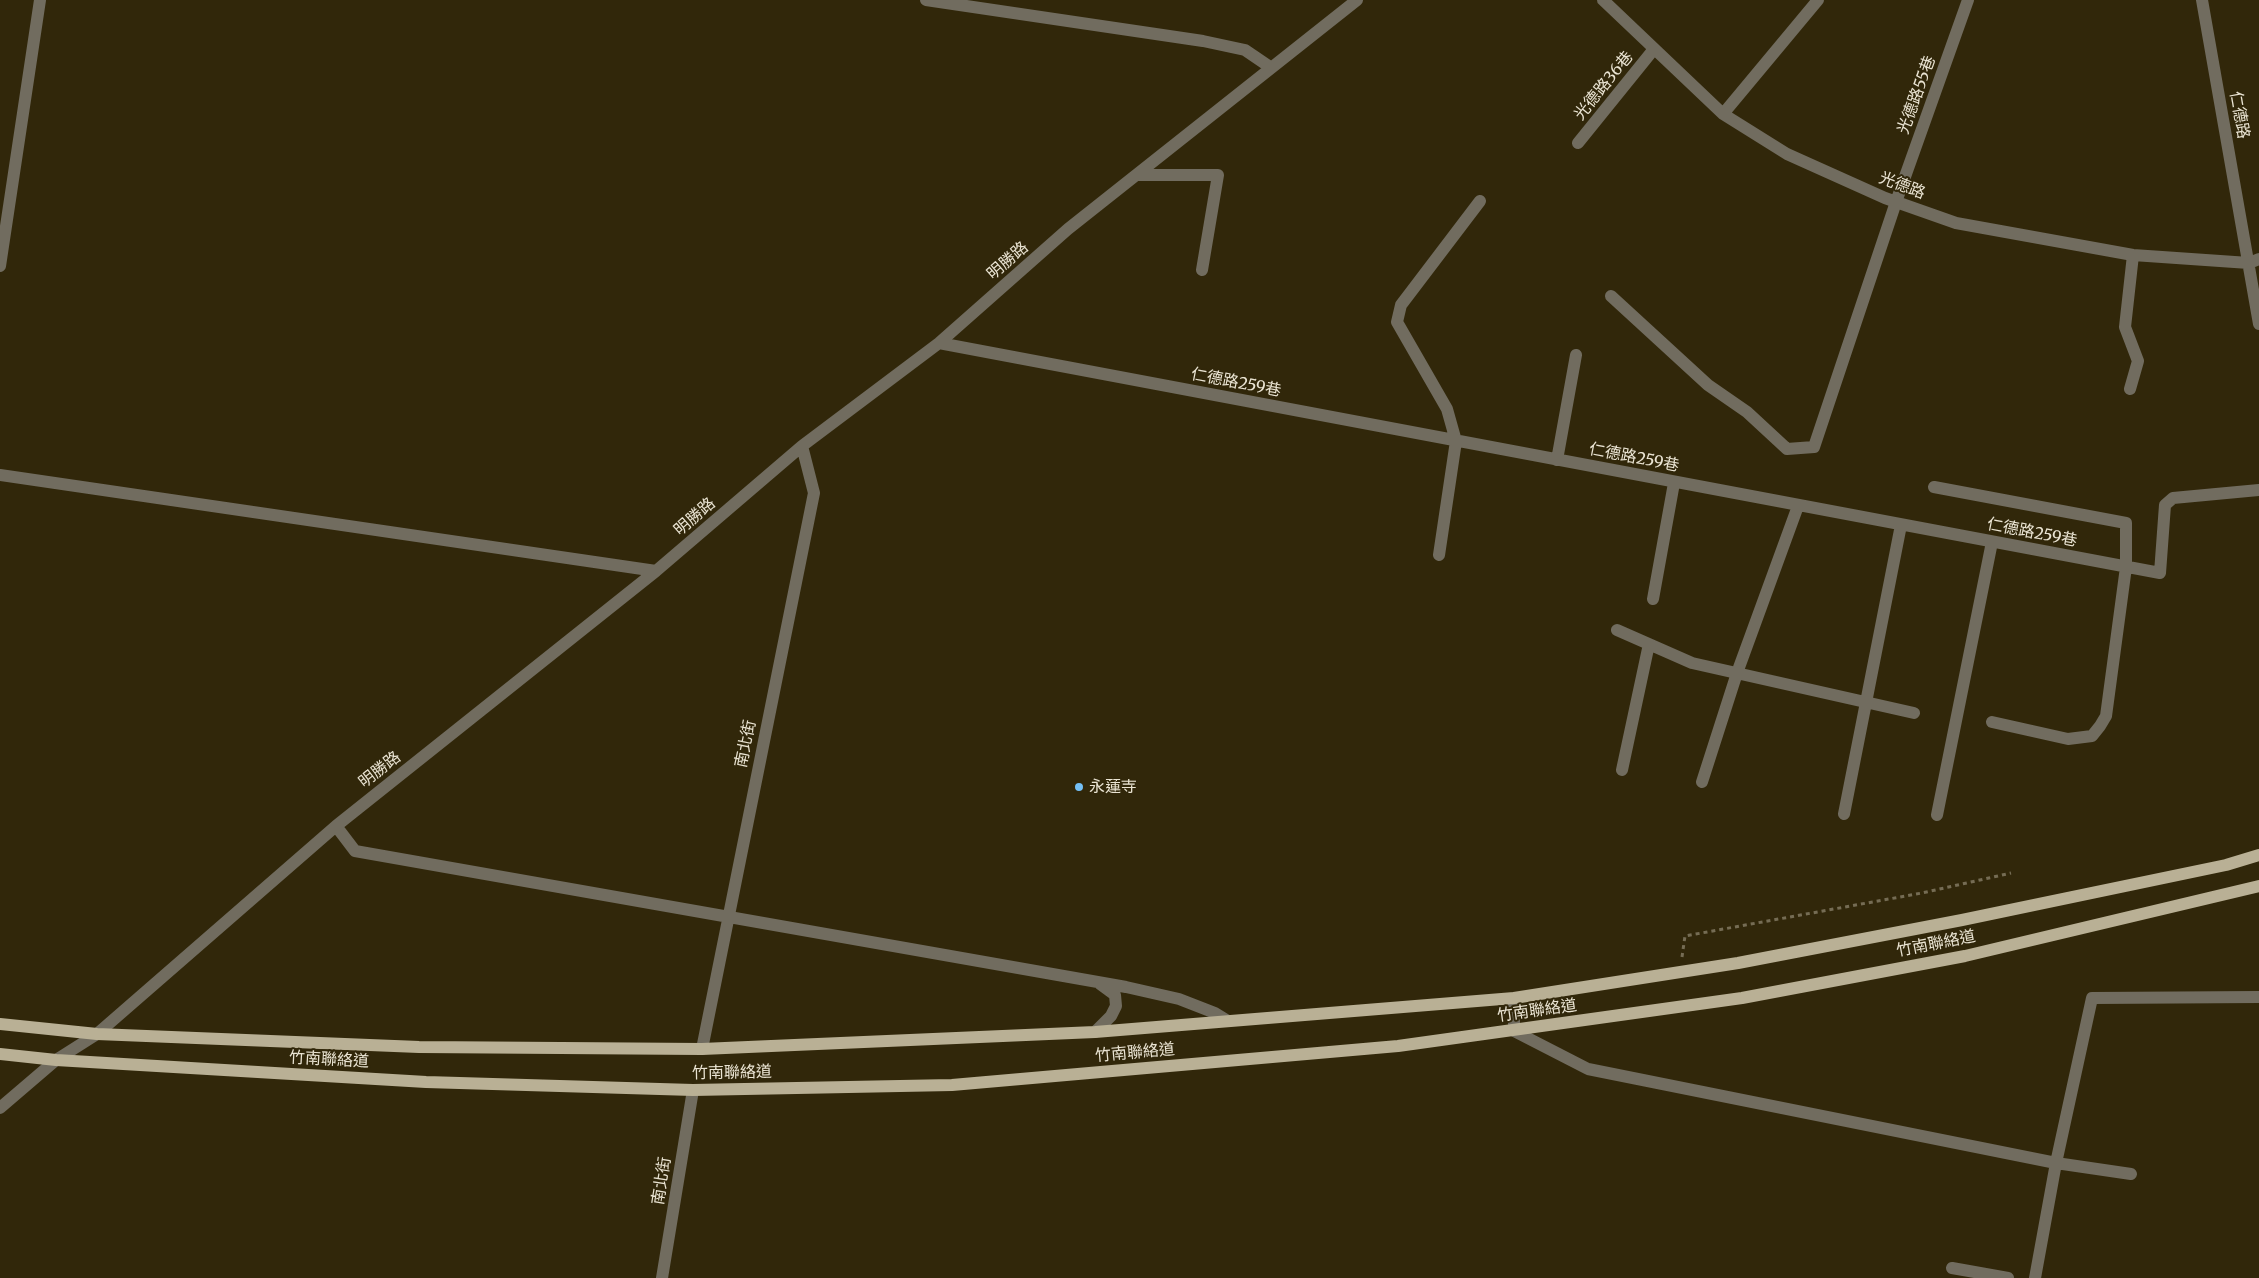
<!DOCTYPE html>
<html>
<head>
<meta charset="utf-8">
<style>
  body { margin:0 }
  canvas { display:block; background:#31270a }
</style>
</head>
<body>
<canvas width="2259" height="1278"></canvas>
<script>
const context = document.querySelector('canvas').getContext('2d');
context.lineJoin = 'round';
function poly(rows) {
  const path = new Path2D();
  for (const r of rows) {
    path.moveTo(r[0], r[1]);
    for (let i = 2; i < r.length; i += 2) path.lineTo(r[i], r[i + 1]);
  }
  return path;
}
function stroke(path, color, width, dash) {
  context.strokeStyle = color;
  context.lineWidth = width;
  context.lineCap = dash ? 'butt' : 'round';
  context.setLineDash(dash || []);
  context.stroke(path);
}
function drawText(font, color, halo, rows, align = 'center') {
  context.font = font + ' Merriweather,"Noto Sans TC",serif';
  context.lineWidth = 4;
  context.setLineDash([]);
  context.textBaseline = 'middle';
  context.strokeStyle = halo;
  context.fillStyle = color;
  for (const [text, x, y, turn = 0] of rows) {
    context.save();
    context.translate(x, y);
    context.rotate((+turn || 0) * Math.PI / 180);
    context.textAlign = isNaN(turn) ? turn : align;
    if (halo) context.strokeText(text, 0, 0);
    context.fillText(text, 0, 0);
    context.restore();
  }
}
const path = poly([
  [1682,957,1685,936,1922,893,2011,873]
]);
const minor = poly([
  [926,0,1203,41,1245,50,1270,67],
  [1603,0,1723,114,1787,154,1885,198,1956,223,2133,255,2249,263,2259,259],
  [2202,0,2259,324],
  [1723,114,1818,0],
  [1578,143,1654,49],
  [1136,175,1218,175,1202,270],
  [0,266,40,0],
  [1611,296,1708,385,1747,412,1787,449,1814,447,1896,202,1968,0],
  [939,343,2160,573,2165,505,2173,498,2259,490],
  [2130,389,2138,361,2125,327,2133,255],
  [1557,460,1576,355],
  [0,475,656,571],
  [1934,487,2126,523,2126,567,2106,716,2100,726,2092,736,2068,739,1992,722],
  [1439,555,1456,441,1447,409,1397,322,1401,305,1480,201],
  [1653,599,1674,483],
  [1617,630,1692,663,1914,713],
  [1622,770,1649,644],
  [1702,782,1737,673,1798,506],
  [1844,814,1901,525],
  [1937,815,1992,542],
  [336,826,355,851,1126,987,1179,999,1215,1013,1228,1021],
  [1514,998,1514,1031,1588,1069,2056,1163,2131,1174],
  [1095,1032,1111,1016,1116,1006,1115,995,1100,984],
  [702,1049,814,493,802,446],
  [0,1108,56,1060,97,1034,336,826,656,571,802,446,939,343,1068,229,1357,0],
  [1952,1268,2008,1278],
  [662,1278,693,1090],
  [2035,1278,2056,1163,2092,998,2259,997]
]);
const major = poly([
  [0,1024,97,1034,419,1047,702,1049,1095,1032,1514,998,1738,963,1962,920,2226,865,2259,855],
  [0,1054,56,1060,426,1082,693,1090,952,1085,1398,1046,1742,998,1965,956,2259,886]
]);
const markers = [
  [1079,787,5,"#74c0f6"]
];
const streetNames = [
  ["光德路36巷",1604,86,-51],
  ["光德路55巷",1917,95,-70],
  ["仁德路",2239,115,80],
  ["光德路",1902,186,21],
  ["明勝路",1008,261,-41],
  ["仁德路259巷",1236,383,11],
  ["仁德路259巷",1634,458,11],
  ["明勝路",695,517,-41],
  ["仁德路259巷",2032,533,11],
  ["南北街",746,744,-78],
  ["明勝路",380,770,-38],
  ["竹南聯絡道",1936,944,-11],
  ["竹南聯絡道",1537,1011,-8],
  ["竹南聯絡道",1135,1053,-5],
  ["竹南聯絡道",329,1060,3],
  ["竹南聯絡道",732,1073,-1],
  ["南北街",662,1181,-81]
];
const poiNames = [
  ["永蓮寺",1089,787]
];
stroke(path, '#756c54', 3, [4, 4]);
stroke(minor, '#716c5f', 12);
stroke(major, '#b9b095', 12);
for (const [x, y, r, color] of markers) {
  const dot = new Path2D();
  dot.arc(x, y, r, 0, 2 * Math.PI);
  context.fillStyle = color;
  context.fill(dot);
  stroke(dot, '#31270a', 2);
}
drawText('16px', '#eae4d3', '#31270a', streetNames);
drawText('16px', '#eae4d3', '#31270a', poiNames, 'left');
</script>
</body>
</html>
